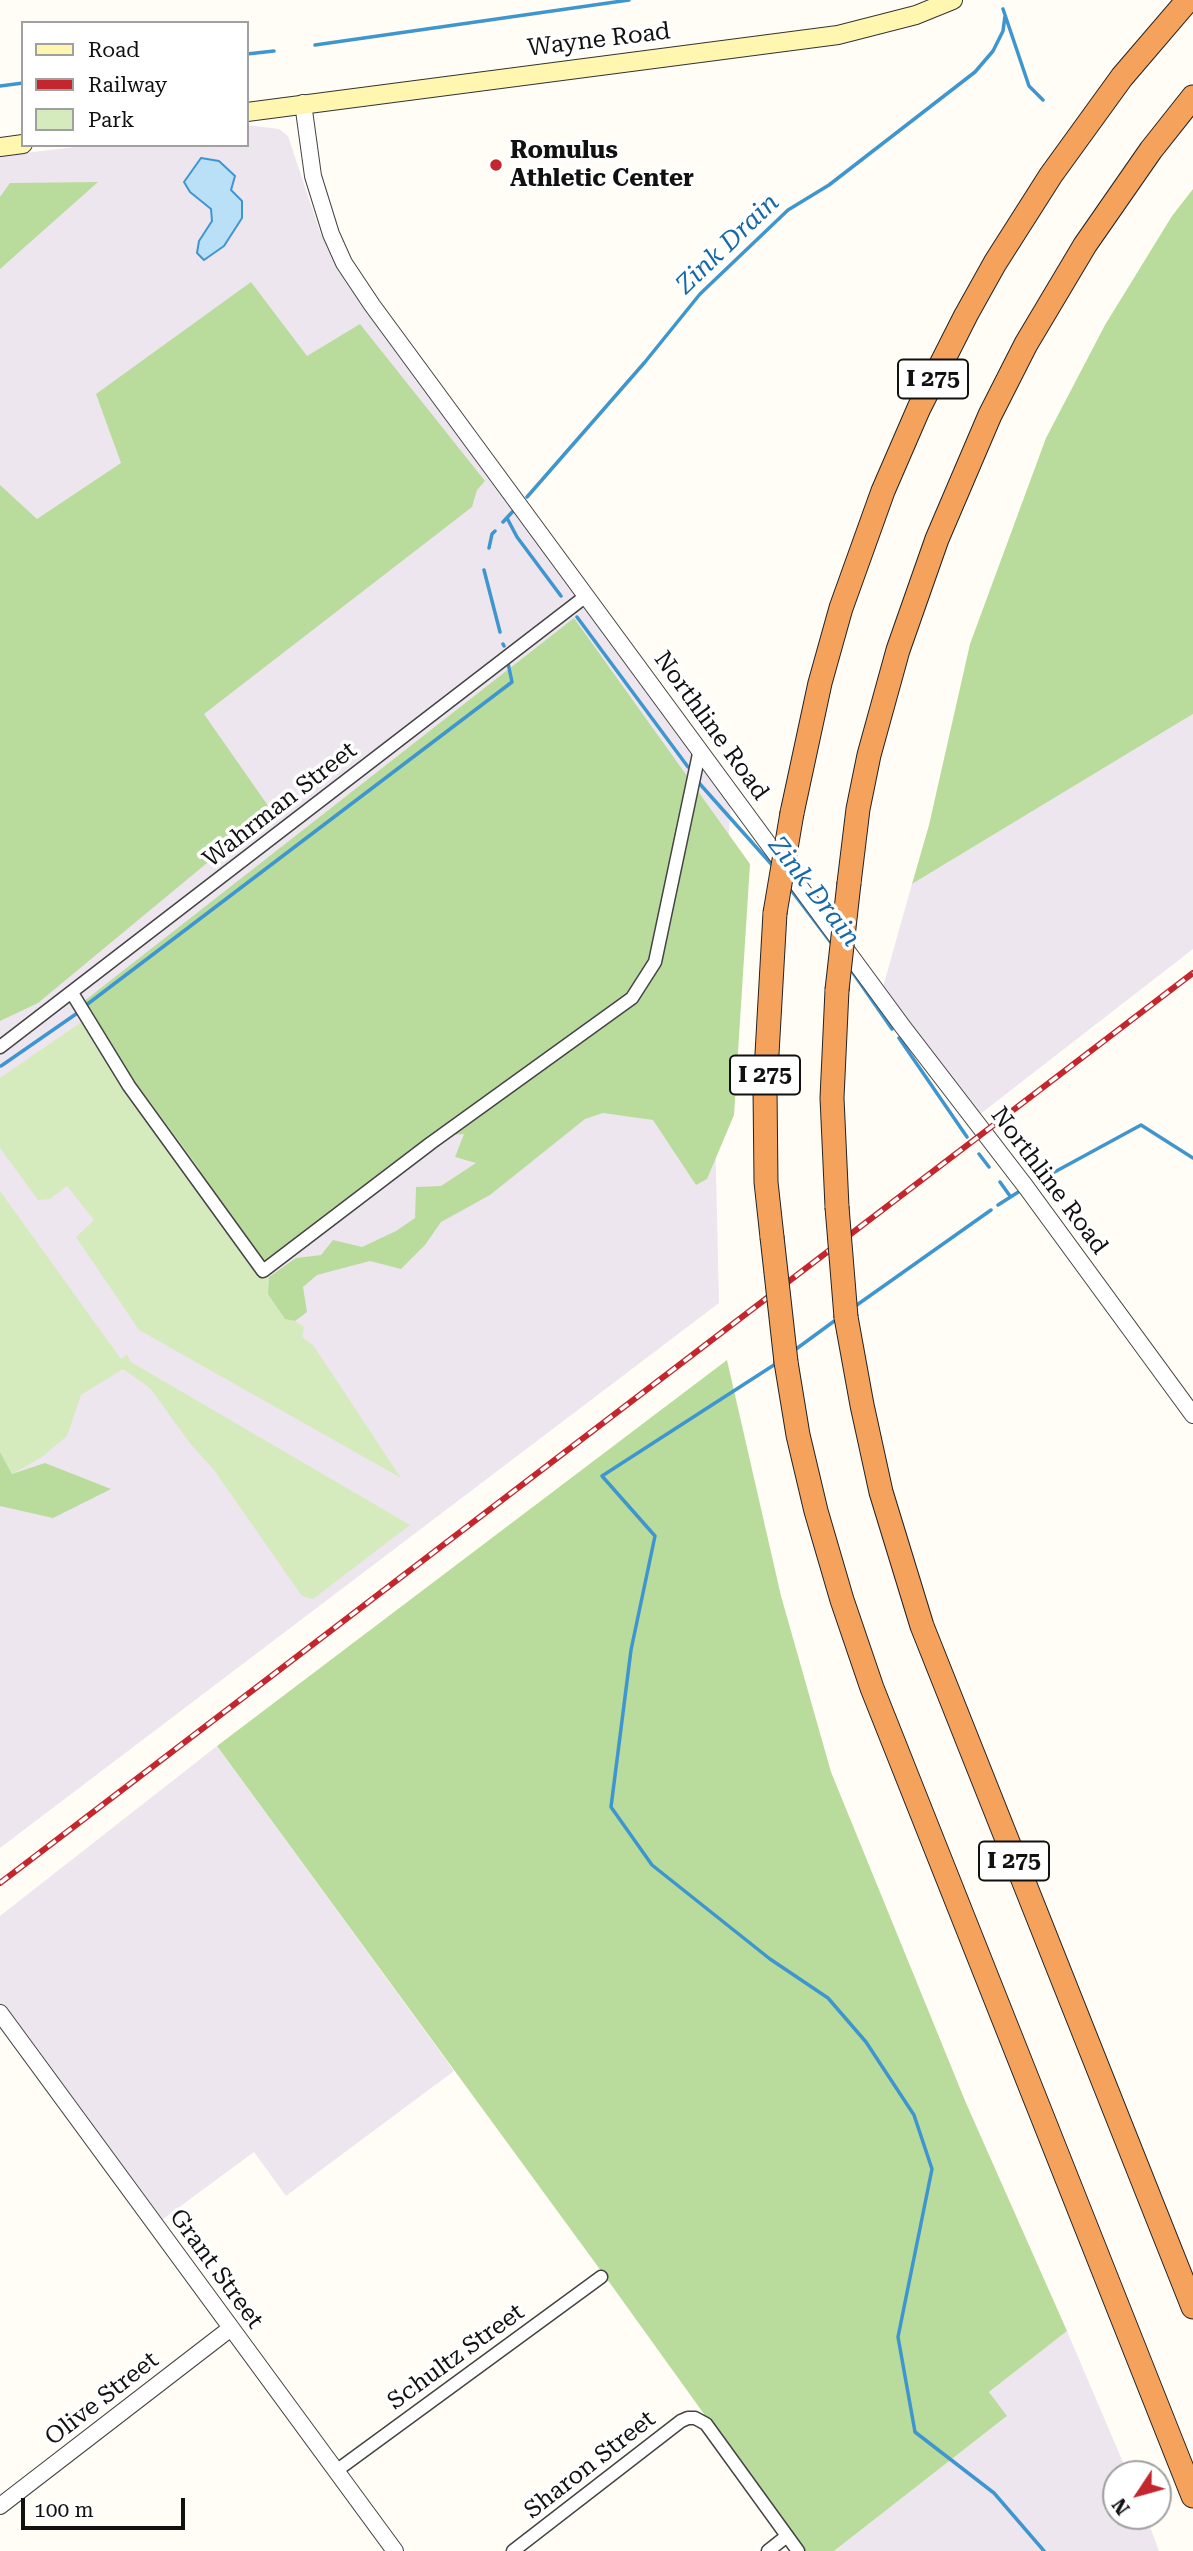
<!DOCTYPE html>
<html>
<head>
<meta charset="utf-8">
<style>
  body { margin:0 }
  #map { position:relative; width:1193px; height:2551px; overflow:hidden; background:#fffdf5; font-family:"Roboto Serif",serif }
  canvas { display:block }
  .legend { position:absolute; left:21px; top:21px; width:228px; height:126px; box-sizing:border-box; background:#fff; border:2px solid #a0a0a0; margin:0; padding:9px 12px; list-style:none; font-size:21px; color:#111 }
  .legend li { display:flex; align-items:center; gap:14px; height:35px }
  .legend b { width:35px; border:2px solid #a0a0a0 }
  .north { position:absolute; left:1102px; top:2460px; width:70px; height:70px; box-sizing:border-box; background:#fff; border:2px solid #a0a0a0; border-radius:50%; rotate:234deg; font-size:19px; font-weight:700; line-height:28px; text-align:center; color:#111 }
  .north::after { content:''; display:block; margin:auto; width:24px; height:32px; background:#c4262e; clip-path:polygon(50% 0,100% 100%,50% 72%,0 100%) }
  .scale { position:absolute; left:21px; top:2498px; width:164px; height:32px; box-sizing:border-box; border:4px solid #111; border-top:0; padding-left:9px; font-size:21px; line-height:24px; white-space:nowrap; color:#111; -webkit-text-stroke:5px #fff; paint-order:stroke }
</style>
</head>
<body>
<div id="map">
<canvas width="1193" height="2551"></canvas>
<ul class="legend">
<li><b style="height:9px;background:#fff6b0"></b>Road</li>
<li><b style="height:9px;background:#c4262e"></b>Railway</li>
<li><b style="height:19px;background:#d5ebbd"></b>Park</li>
</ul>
<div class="north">N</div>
<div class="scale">100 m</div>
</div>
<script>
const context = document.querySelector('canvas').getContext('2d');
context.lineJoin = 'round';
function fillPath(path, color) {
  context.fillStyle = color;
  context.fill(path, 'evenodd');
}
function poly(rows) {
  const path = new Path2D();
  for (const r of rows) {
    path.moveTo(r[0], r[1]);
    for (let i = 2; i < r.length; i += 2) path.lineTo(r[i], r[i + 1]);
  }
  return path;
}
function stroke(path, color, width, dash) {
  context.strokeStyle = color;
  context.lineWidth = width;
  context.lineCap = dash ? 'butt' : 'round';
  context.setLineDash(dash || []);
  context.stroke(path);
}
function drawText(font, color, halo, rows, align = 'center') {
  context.font = font + ' "Roboto Serif",serif';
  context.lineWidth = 7;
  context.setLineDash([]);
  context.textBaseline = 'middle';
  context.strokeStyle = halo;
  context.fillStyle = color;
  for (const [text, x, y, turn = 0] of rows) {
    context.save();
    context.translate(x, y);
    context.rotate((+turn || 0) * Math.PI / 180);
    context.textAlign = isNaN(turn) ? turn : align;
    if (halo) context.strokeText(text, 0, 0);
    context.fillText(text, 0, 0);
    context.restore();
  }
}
const industrial = poly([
  [247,125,279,129,288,136,320,232,348,285,731,804,713,1039,719,1303,0,1848,0,156,91,145,247,145],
  [1193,714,1193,949,979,1115,883,987,912,884],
  [217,1746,454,2071,286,2196,254,2152,159,2222,0,2006,0,1916],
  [1067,2331,1128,2474,1116,2474,1116,2516,1146,2516,1159,2551,834,2551,1006,2417,989,2392]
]);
const green = poly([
  [90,1016,112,1050,198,1167,202,1179,268,1260,269,1294,285,1319,295,1321,304,1327,302,1337,313,1345,401,1478,139,1330,76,1237,94,1220,67,1186,50,1199,38,1200,0,1148,0,1078],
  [0,1191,121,1359,127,1355,131,1362,410,1525,313,1599,302,1596,214,1470,189,1442,150,1388,123,1369,81,1395,67,1436,42,1457,12,1474,0,1452]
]);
const forest = poly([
  [98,182,0,269,0,197,10,183],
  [1193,189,1193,714,912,884,929,825,970,644,1046,438,1105,325,1172,216],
  [251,282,307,356,360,324,485,481,477,490,472,507,204,714,271,810,38,1003,0,1021,0,485,37,519,121,463,96,394],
  [574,618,750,864,734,1115,707,1179,696,1185,653,1120,603,1113,585,1119,490,1195,441,1222,425,1245,401,1269,370,1261,317,1275,303,1287,307,1312,295,1321,285,1319,268,1294,269,1277,296,1258,321,1255,333,1240,362,1247,396,1231,415,1218,416,1187,441,1186,476,1163,455,1157,464,1134,437,1136,406,1154,268,1260,264,1260,248,1244,202,1179,198,1167,112,1050,83,1002],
  [727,1360,781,1596,831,1772,966,2103,1067,2331,989,2392,1007,2416,834,2551,801,2551,702,2418,704,2414,607,2279,217,1746],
  [0,1452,12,1474,45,1463,111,1489,53,1518,0,1506]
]);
const water = poly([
  [201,158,219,161,235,176,231,190,242,201,242,218,224,246,204,260,197,253,199,241,212,221,211,209,190,192,184,182,201,158]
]);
const stream = poly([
  [1003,9,1029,86,1043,100],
  [315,45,629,0],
  [247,54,274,51],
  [0,86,23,83],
  [527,497,645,362,700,294,788,210,829,185,975,72,993,51,1003,31,1005,16],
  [507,518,517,537,561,596],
  [503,522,516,508],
  [489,548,492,534,495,531],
  [484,570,500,632],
  [577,617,688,767],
  [503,644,504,646],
  [699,783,773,866],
  [788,886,832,944],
  [849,967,892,1029],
  [85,1006,512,682,508,663],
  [899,1038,967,1137],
  [1,1066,76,1014],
  [979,1154,989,1167],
  [1038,1181,1141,1125,1193,1158],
  [1000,1182,1010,1196],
  [998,1205,1023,1189],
  [854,1307,991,1210],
  [792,1352,837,1319],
  [777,1363,602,1476,655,1536,631,1650,611,1807,652,1865,770,1959,828,1998,866,2042,914,2115,932,2169,898,2337,915,2432,994,2493,1044,2551]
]);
const minor = poly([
  [72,993,129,1086,263,1271,431,1143,632,998,655,962,700,749],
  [0,1047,586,596],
  [336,2471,601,2277],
  [513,2551,681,2421,688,2418,695,2418,706,2424,798,2551],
  [768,2551,787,2536]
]);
const tertiary = poly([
  [303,103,313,176,331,234,344,263,372,305,903,1027,1026,1187,1193,1415],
  [0,2013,395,2551],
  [0,2506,231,2328]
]);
const secondary = poly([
  [247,112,838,35,916,15,953,0],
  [0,147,23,144]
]);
const motorway = poly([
  [792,813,820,683,841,608,883,491,919,408,966,315,995,263,1051,175,1122,77,1188,0],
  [849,883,858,809,869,755,898,650,937,539,990,415,1026,344,1085,245,1151,150,1193,97],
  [837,990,832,1098,837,1207],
  [772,1237,766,1182,765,1089,775,913],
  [846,1317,862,1405,881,1492,922,1626,1193,2307],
  [786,1362,798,1435,816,1511,842,1600,872,1688,1193,2496]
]);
const rail = poly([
  [0,1883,1193,973]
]);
const motorwayBridge = poly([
  [775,913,792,813],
  [837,990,849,883],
  [837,1207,846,1317],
  [772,1237,786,1362]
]);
const markers = [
  [496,165,7,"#c4262e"]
];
const shields = [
  [933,379,70],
  [765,1075,70],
  [1014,1861,70]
];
const shieldNames = [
  ["I 275",933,379],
  ["I 275",765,1075],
  ["I 275",1014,1861]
];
const streetNames = [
  ["Wayne Road",599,40,-7],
  ["Northline Road",711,726,54],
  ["Wahrman Street",280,805,-38],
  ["Northline Road",1049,1181,53],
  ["Grant Street",216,2269,54],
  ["Schultz Street",456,2357,-36],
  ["Olive Street",102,2399,-38],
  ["Sharon Street",590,2465,-38]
];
const poiNames = [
  ["Romulus",510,151],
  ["Athletic Center",510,179]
];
const waterNames = [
  ["Zink Drain",728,244,-44],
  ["Zink Drain",814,892,52]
];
fillPath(industrial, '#eee6ef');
fillPath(green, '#d5ebbd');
fillPath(forest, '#b9dc9c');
fillPath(water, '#b9e0f7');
stroke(water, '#3f96cf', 2);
stroke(stream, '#3f96cf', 3.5);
stroke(minor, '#444', 15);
stroke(tertiary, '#444', 18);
stroke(secondary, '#333', 20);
stroke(motorway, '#222', 25);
stroke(minor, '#fff', 12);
stroke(tertiary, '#fff', 16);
stroke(secondary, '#fff6b0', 18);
stroke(motorway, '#f5a25d', 23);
stroke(rail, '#c4262e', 6);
stroke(rail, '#fff', 3.5, [10]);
stroke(motorwayBridge, '#222', 25, []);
stroke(motorwayBridge, '#f5a25d', 23);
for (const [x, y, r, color] of markers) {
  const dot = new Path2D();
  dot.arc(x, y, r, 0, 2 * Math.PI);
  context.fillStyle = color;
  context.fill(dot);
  stroke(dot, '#fff', 2.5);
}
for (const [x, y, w] of shields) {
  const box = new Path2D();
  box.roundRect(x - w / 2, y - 19.5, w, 39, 5);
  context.fillStyle = '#fff';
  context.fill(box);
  stroke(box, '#111', 2);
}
drawText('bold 23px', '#111', null, shieldNames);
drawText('24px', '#111', '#fff', streetNames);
drawText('bold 24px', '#111', '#fff', poiNames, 'left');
drawText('italic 26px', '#1768a6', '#fff', waterNames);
</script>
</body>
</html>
